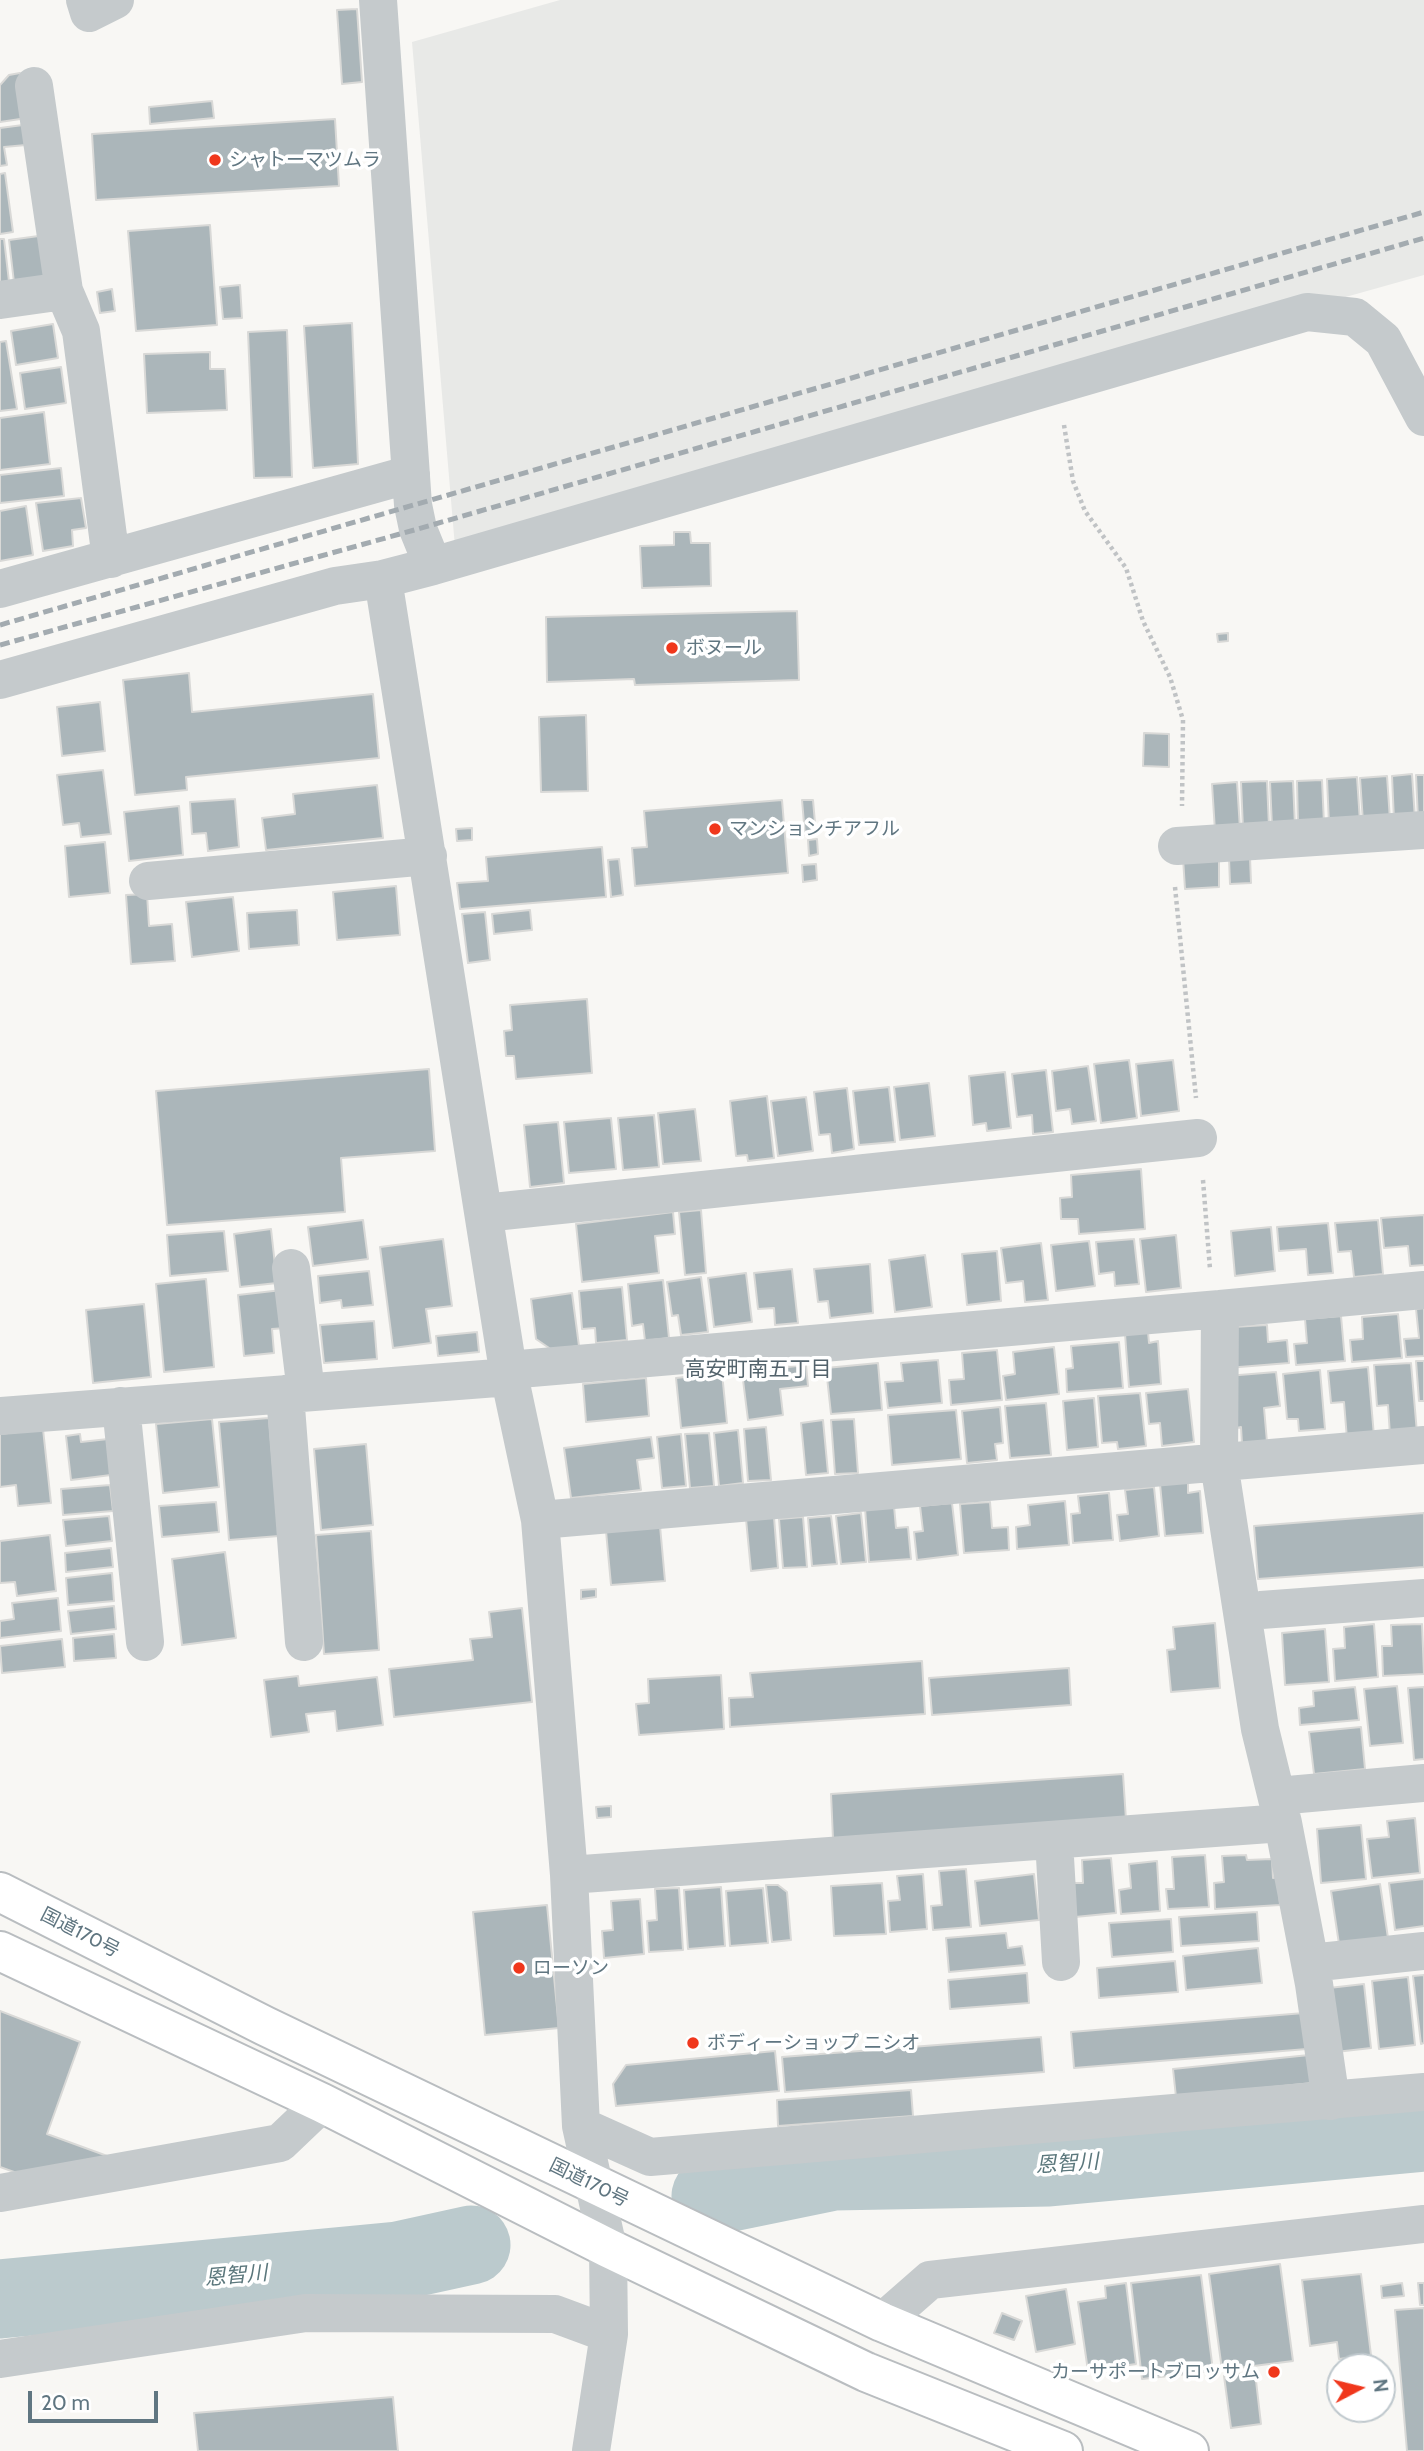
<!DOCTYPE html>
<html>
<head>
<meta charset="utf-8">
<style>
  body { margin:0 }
  #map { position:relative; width:1424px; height:2451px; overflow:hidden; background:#f8f7f4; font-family:Cabin,sans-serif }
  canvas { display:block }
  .north { position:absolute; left:1326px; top:2353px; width:70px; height:70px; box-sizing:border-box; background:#fff; border:2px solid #bfc8cd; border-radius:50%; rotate:83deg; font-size:19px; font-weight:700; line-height:28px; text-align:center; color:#607681 }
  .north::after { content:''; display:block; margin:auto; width:24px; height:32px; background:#f0371c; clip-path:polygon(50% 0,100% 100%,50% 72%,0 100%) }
  .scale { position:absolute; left:28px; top:2391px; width:130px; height:32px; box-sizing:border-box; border:4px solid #607681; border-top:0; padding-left:9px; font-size:21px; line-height:24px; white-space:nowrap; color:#607681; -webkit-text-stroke:5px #fff; paint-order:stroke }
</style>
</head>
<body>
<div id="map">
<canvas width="1424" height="2451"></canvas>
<div class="north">N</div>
<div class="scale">20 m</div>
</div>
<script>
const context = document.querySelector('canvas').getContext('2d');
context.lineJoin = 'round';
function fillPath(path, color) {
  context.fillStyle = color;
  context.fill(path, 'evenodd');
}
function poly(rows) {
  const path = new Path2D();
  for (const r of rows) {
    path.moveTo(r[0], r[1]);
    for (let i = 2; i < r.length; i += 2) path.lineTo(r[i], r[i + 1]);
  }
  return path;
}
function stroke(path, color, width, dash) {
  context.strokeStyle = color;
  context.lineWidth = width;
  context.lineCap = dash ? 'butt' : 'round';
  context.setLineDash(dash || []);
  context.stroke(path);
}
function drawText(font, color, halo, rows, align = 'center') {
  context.font = font + ' Cabin,"Noto Sans JP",sans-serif';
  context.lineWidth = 7;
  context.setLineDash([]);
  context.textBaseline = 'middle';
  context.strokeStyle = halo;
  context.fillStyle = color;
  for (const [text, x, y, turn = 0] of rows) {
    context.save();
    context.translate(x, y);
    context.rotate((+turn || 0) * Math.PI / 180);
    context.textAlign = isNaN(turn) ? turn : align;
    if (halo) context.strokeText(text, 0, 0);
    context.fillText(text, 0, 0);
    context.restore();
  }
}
const built = poly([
  [560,0,1424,0,1424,275,455,547,412,42]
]);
const river = poly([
  [711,2196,833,2171,1049,2167,1424,2132],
  [0,2299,398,2261,471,2245]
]);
const building = poly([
  [357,9,362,82,342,84,337,10,357,9],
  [20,73,27,118,0,122,0,85,9,75,20,73],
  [212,101,214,118,150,124,149,107,212,101],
  [335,119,339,186,96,200,92,134,335,119],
  [23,125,26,145,4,147,7,165,0,166,0,128,23,125],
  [5,173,13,232,0,234,0,174,5,173],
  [210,225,217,325,136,331,128,231,210,225],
  [46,235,45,287,15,291,9,240,46,235],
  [0,239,4,239,10,290,0,291,0,239],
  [240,285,242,318,223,319,220,287,240,285],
  [112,289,115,311,100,313,97,292,112,289],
  [352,323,358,464,313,468,304,326,352,323],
  [53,324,58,358,16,365,11,331,53,324],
  [287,330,292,477,254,478,248,332,287,330],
  [6,341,17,409,0,411,0,342,6,341],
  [210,352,210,369,225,369,227,410,147,413,144,354,210,352],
  [61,367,66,403,25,409,20,373,61,367],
  [44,412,50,464,0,470,0,418,44,412],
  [61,468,64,496,0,503,0,475,61,468],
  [81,498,86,528,72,530,73,546,43,551,36,503,81,498],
  [26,506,33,555,0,561,0,511,26,506],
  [674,532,690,532,691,543,710,543,711,586,642,588,640,546,674,545,674,532],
  [797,611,799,680,635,685,634,679,547,682,546,617,797,611],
  [1228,633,1228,641,1218,642,1217,634,1228,633],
  [189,673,192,712,373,694,379,758,186,777,187,790,135,795,123,680,189,673],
  [100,702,105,751,62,756,57,707,100,702],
  [586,715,588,791,541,792,539,717,586,715],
  [1144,733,1169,734,1169,767,1143,766,1144,733],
  [103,770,111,834,81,837,79,823,63,825,57,775,103,770],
  [1412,774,1415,819,1394,820,1392,776,1412,774],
  [1416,775,1424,775,1424,818,1418,819,1416,775],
  [1387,776,1390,820,1363,822,1360,778,1387,776],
  [1357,777,1360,822,1329,824,1327,779,1357,777],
  [1322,780,1324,824,1298,825,1297,781,1322,780],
  [1267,781,1269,827,1243,829,1241,782,1267,781],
  [1293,781,1295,826,1272,827,1270,782,1293,781],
  [1237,782,1240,829,1215,831,1212,784,1237,782],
  [377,785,383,838,266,850,262,818,295,814,293,794,377,785],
  [235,799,239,847,208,851,206,833,192,834,190,802,235,799],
  [782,800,788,873,635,886,632,848,647,847,644,811,782,800],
  [802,800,813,800,816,834,805,835,802,800],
  [179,806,183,855,129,861,124,812,179,806],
  [472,828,472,840,457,841,456,829,472,828],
  [817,839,818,854,809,856,808,840,817,839],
  [105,842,110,893,69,897,65,846,105,842],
  [602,847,606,897,460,909,457,883,488,881,486,857,602,847],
  [1219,856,1219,887,1185,889,1183,858,1219,856],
  [1250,857,1251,883,1230,884,1229,858,1250,857],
  [619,859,623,895,611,897,608,860,619,859],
  [816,864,817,880,803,882,802,865,816,864],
  [396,886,400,935,337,940,333,892,396,886],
  [147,894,149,926,172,924,175,961,131,964,126,895,147,894],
  [233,897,239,951,192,957,186,902,233,897],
  [297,910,299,945,249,949,247,913,297,910],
  [530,910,532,930,494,934,492,914,530,910],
  [485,912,490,960,468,963,462,914,485,912],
  [587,999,592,1073,516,1079,514,1056,506,1056,504,1031,512,1030,510,1005,587,999],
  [1129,1060,1137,1118,1101,1123,1094,1064,1129,1060],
  [1173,1060,1179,1111,1141,1116,1136,1064,1173,1060],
  [1088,1066,1096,1121,1072,1124,1070,1109,1056,1111,1052,1071,1088,1066],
  [429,1069,435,1151,341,1158,345,1212,167,1225,156,1091,429,1069],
  [1046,1070,1053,1132,1033,1134,1032,1115,1017,1117,1012,1074,1046,1070],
  [1005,1072,1011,1128,987,1131,986,1123,973,1125,969,1076,1005,1072],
  [929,1083,935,1136,900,1140,894,1087,929,1083],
  [889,1087,895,1142,859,1145,853,1091,889,1087],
  [847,1088,854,1149,832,1153,830,1134,819,1135,814,1092,847,1088],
  [767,1096,774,1158,748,1161,747,1155,736,1156,730,1101,767,1096],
  [806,1097,813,1151,778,1156,771,1101,806,1097],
  [695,1109,701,1161,663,1164,658,1113,695,1109],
  [654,1115,659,1167,623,1170,618,1118,654,1115],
  [611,1118,616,1169,569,1173,564,1122,611,1118],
  [558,1122,564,1183,530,1187,524,1125,558,1122],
  [1141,1169,1145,1229,1079,1234,1078,1219,1061,1219,1060,1198,1072,1197,1071,1175,1141,1169],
  [701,1210,706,1273,685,1275,679,1212,701,1210],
  [673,1212,675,1234,655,1236,659,1273,582,1282,576,1224,673,1212],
  [1424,1215,1424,1265,1410,1266,1408,1246,1384,1248,1381,1218,1424,1215],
  [363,1220,368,1259,313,1266,308,1227,363,1220],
  [1378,1220,1383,1274,1354,1277,1351,1251,1338,1252,1335,1223,1378,1220],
  [1328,1223,1333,1273,1308,1275,1306,1249,1279,1251,1277,1227,1328,1223],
  [1271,1227,1275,1271,1235,1276,1231,1231,1271,1227],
  [271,1229,277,1283,240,1287,234,1234,271,1229],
  [224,1231,228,1271,170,1276,167,1235,224,1231],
  [1176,1235,1181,1288,1146,1292,1140,1239,1176,1235],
  [443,1239,452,1306,426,1309,431,1343,393,1348,380,1247,443,1239],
  [1134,1239,1139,1284,1115,1286,1114,1272,1099,1274,1096,1242,1134,1239],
  [1089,1241,1095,1286,1056,1291,1051,1245,1089,1241],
  [1041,1243,1048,1300,1025,1302,1023,1281,1006,1283,1001,1248,1041,1243],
  [997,1251,1001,1301,967,1305,962,1254,997,1251],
  [925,1255,932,1307,895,1312,889,1260,925,1255],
  [870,1264,873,1313,830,1318,828,1301,818,1302,814,1269,870,1264],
  [792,1269,798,1323,775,1325,774,1308,758,1309,754,1273,792,1269],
  [369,1271,373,1305,342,1308,341,1300,320,1303,318,1276,369,1271],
  [746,1273,752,1322,714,1327,708,1278,746,1273],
  [701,1277,708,1332,681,1335,678,1315,672,1316,667,1282,701,1277],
  [206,1279,214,1367,164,1372,156,1284,206,1279],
  [663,1280,669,1338,645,1341,643,1324,632,1326,628,1284,663,1280],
  [622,1287,627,1340,596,1343,595,1328,582,1329,579,1291,622,1287],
  [282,1290,286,1328,272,1329,274,1353,244,1356,238,1295,282,1290],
  [572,1293,579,1346,552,1350,536,1339,531,1299,572,1293],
  [144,1304,151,1377,93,1383,86,1310,144,1304],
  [1424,1308,1424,1356,1406,1357,1404,1339,1419,1338,1416,1309,1424,1308],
  [1398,1314,1402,1358,1352,1362,1350,1340,1363,1339,1362,1317,1398,1314],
  [1341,1316,1345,1361,1296,1365,1294,1344,1307,1343,1305,1319,1341,1316],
  [374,1321,377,1359,324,1363,320,1325,374,1321],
  [1267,1325,1268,1342,1287,1340,1289,1363,1227,1368,1233,1327,1267,1325],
  [477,1332,479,1352,438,1356,436,1336,477,1332],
  [1148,1332,1149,1343,1158,1341,1161,1384,1129,1387,1125,1334,1148,1332],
  [1119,1342,1123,1388,1067,1392,1066,1369,1073,1368,1071,1346,1119,1342],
  [1054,1347,1059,1394,1006,1400,1003,1376,1015,1374,1013,1352,1054,1347],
  [997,1350,1002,1400,951,1405,949,1380,964,1379,962,1353,997,1350],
  [938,1360,942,1403,888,1408,885,1382,903,1381,901,1363,938,1360],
  [1416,1361,1424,1361,1424,1401,1419,1401,1416,1361],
  [878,1363,882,1410,831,1414,826,1368,878,1363],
  [1411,1363,1417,1433,1390,1435,1388,1405,1377,1406,1374,1365,1411,1363],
  [806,1365,808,1386,780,1389,783,1415,748,1420,742,1372,806,1365],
  [1368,1367,1374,1436,1347,1439,1344,1402,1331,1403,1328,1371,1368,1367],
  [1320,1370,1325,1429,1299,1431,1298,1419,1287,1419,1283,1374,1320,1370],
  [1276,1372,1280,1406,1264,1408,1267,1442,1242,1444,1241,1427,1232,1429,1227,1376,1276,1372],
  [722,1373,727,1423,681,1428,676,1378,722,1373],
  [646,1378,649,1416,586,1422,583,1384,646,1378],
  [1188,1389,1194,1442,1162,1446,1160,1423,1149,1424,1146,1393,1188,1389],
  [1140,1393,1146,1446,1118,1449,1117,1442,1102,1443,1098,1396,1140,1393],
  [1094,1398,1098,1447,1067,1450,1063,1401,1094,1398],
  [1046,1403,1051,1455,1010,1458,1005,1406,1046,1403],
  [1000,1407,1003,1443,995,1444,997,1460,967,1463,962,1411,1000,1407],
  [956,1410,961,1459,892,1465,888,1415,956,1410],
  [269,1418,279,1536,229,1540,219,1422,269,1418],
  [212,1419,219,1487,163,1493,156,1424,212,1419],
  [854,1419,858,1473,835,1474,831,1420,854,1419],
  [823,1420,828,1473,806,1475,801,1423,823,1420],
  [766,1427,771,1480,748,1481,744,1429,766,1427],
  [43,1429,51,1503,18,1506,16,1485,0,1487,0,1434,43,1429],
  [738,1430,743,1483,719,1486,714,1433,738,1430],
  [709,1433,714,1486,690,1488,685,1434,709,1433],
  [80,1434,81,1442,108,1439,111,1475,71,1480,66,1436,80,1434],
  [681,1434,686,1486,662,1488,657,1437,681,1434],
  [651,1437,654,1458,637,1460,641,1490,571,1498,564,1448,651,1437],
  [366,1444,373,1525,321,1530,314,1449,366,1444],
  [1188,1482,1188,1493,1200,1491,1203,1533,1165,1536,1160,1484,1188,1482],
  [110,1485,113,1511,63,1515,61,1489,110,1485],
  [1154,1487,1159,1536,1120,1541,1117,1515,1128,1514,1125,1490,1154,1487],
  [1109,1493,1113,1540,1073,1543,1071,1514,1080,1513,1078,1496,1109,1493],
  [1065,1501,1069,1545,1017,1549,1016,1527,1030,1525,1028,1505,1065,1501],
  [216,1502,219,1532,162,1537,159,1506,216,1502],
  [990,1502,992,1528,1008,1527,1009,1550,964,1553,960,1504,990,1502],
  [952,1503,958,1555,917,1560,914,1532,923,1531,920,1506,952,1503],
  [894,1506,896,1528,908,1527,911,1559,869,1562,865,1508,894,1506],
  [861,1513,866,1562,841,1564,836,1516,861,1513],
  [1424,1513,1424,1567,1258,1579,1254,1526,1424,1513],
  [109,1516,112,1541,66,1546,63,1520,109,1516],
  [831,1516,837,1564,812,1566,808,1518,831,1516],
  [774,1517,778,1568,751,1571,746,1519,774,1517],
  [803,1517,807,1567,783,1568,779,1519,803,1517],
  [660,1526,665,1581,611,1585,606,1531,660,1526],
  [371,1531,379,1650,324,1654,316,1535,371,1531],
  [50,1535,56,1591,17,1596,15,1582,0,1583,0,1541,50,1535],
  [111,1548,113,1567,66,1572,65,1553,111,1548],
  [225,1552,236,1638,182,1645,172,1559,225,1552],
  [112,1573,114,1601,68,1605,66,1578,112,1573],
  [596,1589,596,1597,581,1599,581,1590,596,1589],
  [58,1598,61,1631,0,1638,0,1621,14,1619,12,1603,58,1598],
  [114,1606,116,1629,71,1634,68,1611,114,1606],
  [522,1608,532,1702,394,1717,389,1669,473,1660,470,1639,492,1637,489,1612,522,1608],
  [1215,1623,1220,1688,1171,1692,1167,1650,1175,1649,1173,1627,1215,1623],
  [1374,1624,1378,1677,1335,1681,1333,1649,1345,1648,1344,1627,1374,1624],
  [1422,1624,1424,1674,1383,1676,1382,1646,1392,1646,1391,1625,1422,1624],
  [1325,1629,1329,1682,1285,1685,1282,1633,1325,1629],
  [114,1634,116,1658,74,1661,73,1638,114,1634],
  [62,1639,65,1667,2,1673,0,1646,62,1639],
  [922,1661,925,1714,730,1727,729,1698,753,1697,750,1673,922,1661],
  [1069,1668,1071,1705,932,1715,929,1678,1069,1668],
  [721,1675,724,1729,639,1735,636,1704,649,1703,648,1679,721,1675],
  [298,1676,299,1686,377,1677,383,1725,337,1731,335,1711,306,1714,309,1732,271,1737,264,1680,298,1676],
  [1397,1686,1403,1743,1370,1746,1364,1689,1397,1686],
  [1355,1687,1359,1720,1300,1725,1299,1708,1314,1706,1313,1691,1355,1687],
  [1424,1687,1424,1759,1414,1760,1408,1688,1424,1687],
  [1361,1727,1365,1769,1314,1774,1309,1732,1361,1727],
  [1123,1774,1126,1820,833,1839,831,1794,1123,1774],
  [611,1806,611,1817,597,1818,596,1807,611,1806],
  [1415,1818,1420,1873,1372,1878,1367,1839,1389,1837,1387,1821,1415,1818],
  [1361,1825,1366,1879,1321,1883,1317,1829,1361,1825],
  [1205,1855,1209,1907,1168,1909,1166,1889,1174,1889,1172,1857,1205,1855],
  [1246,1855,1247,1860,1272,1859,1273,1878,1278,1877,1280,1905,1215,1909,1214,1883,1224,1882,1222,1856,1246,1855],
  [1111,1858,1116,1913,1075,1917,1071,1883,1083,1883,1082,1860,1111,1858],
  [1157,1861,1160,1911,1121,1914,1119,1890,1131,1888,1129,1864,1157,1861],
  [966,1869,971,1927,933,1930,931,1906,942,1905,939,1871,966,1869],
  [923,1874,927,1929,890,1932,888,1901,900,1900,897,1876,923,1874],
  [1034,1874,1039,1920,980,1926,975,1881,1034,1874],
  [1424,1879,1424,1926,1395,1930,1389,1883,1424,1879],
  [882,1883,886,1934,834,1936,831,1886,882,1883],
  [1380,1884,1388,1938,1339,1944,1331,1891,1380,1884],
  [766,1885,778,1885,787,1892,791,1940,772,1942,766,1885],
  [721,1887,725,1946,688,1949,684,1890,721,1887],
  [679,1888,683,1950,649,1952,647,1921,657,1920,655,1889,679,1888],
  [763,1888,768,1943,730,1946,726,1891,763,1888],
  [640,1899,644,1954,604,1958,602,1931,613,1930,611,1901,640,1899],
  [547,1905,559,2028,485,2035,473,1912,547,1905],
  [1257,1912,1259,1941,1181,1946,1179,1917,1257,1912],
  [1171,1919,1173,1952,1112,1957,1109,1923,1171,1919],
  [1006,1933,1008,1948,1022,1946,1025,1965,949,1972,946,1938,1006,1933],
  [1258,1948,1262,1983,1186,1990,1183,1956,1258,1948],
  [1175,1961,1178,1992,1099,1998,1097,1968,1175,1961],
  [1027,1973,1029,2003,950,2009,948,1980,1027,1973],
  [1424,1975,1424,2043,1421,2044,1413,1976,1424,1975],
  [1408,1977,1415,2045,1379,2049,1372,1981,1408,1977],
  [1364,1984,1371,2048,1336,2052,1329,1988,1364,1984],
  [0,2011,80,2042,47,2134,121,2161,39,2181,0,2167,0,2011],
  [1304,2013,1307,2049,1074,2068,1071,2032,1304,2013],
  [1041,2037,1044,2072,785,2092,782,2057,1041,2037],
  [775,2051,779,2091,616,2106,613,2084,626,2065,775,2051],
  [1309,2055,1312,2083,1176,2097,1173,2069,1309,2055],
  [911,2090,913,2116,778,2126,777,2100,911,2090],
  [1280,2264,1293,2361,1222,2370,1209,2274,1280,2264],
  [1361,2274,1371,2355,1339,2359,1337,2342,1310,2346,1302,2280,1361,2274],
  [1201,2275,1213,2371,1142,2379,1131,2283,1201,2275],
  [1126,2283,1136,2364,1088,2371,1078,2302,1106,2298,1105,2286,1126,2283],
  [1402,2283,1404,2296,1382,2298,1381,2286,1402,2283],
  [1418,2283,1424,2283,1424,2305,1420,2305,1418,2283],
  [1066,2289,1075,2344,1036,2352,1026,2296,1066,2289],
  [1424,2308,1424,2451,1407,2451,1395,2310,1424,2308],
  [1002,2313,1022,2321,1014,2340,994,2333,1002,2313],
  [1255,2372,1261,2424,1231,2428,1224,2376,1255,2372],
  [393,2397,398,2451,198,2451,194,2413,393,2397]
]);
const path = poly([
  [1064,425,1073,481,1085,511,1126,568,1143,621,1170,677,1183,720,1182,806],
  [1175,887,1196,1098],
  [1203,1180,1210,1269]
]);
const minor = poly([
  [85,0,89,13,115,0],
  [378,0,413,505,418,529,433,566,383,579,508,1370,540,1520,569,1875,581,2126,608,2248,609,2334,591,2451],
  [34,86,64,291,81,331,111,559],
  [0,300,64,291],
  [433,566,1307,312,1355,317,1383,340,1424,417],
  [0,589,411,474],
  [0,680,335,586,383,579],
  [1177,846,1424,830],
  [148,881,428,856],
  [484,1213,1198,1138],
  [291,1268,306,1392],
  [508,1370,1220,1309],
  [285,1394,304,1642],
  [121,1406,145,1642],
  [0,1416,510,1377],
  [540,1520,1424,1445],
  [1261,1610,1424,1598],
  [1277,1796,1424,1783],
  [1054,1840,1061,1962],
  [569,1875,1283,1823],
  [1310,1963,1424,1951],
  [1331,2101,1314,1984,1283,1823,1260,1729,1219,1463,1220,1309,1424,1290],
  [581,2126,650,2157,1424,2092],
  [0,2193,280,2143,322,2103],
  [882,2322,930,2280,1424,2224],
  [0,2359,306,2313,555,2314,609,2334]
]);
const highway = poly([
  [0,1892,265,2026,882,2322,1189,2451],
  [0,1951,322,2103,608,2248,866,2372,1063,2451]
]);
const rail = poly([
  [0,625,1424,212],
  [0,645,418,529,1424,238]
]);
const markers = [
  [215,160,7,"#f0371c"],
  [672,648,7,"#f0371c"],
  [715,829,7,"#f0371c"],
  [519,1968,7,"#f0371c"],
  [693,2043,7,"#f0371c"],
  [1274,2372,7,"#f0371c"]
];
const poiNames = [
  ["シャトーマツムラ",229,160],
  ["ボヌール",686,648],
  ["マンションチアフル",729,829],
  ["ローソン",533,1968],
  ["ボディーショップ ニシオ",707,2043],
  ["カーサポートブロッサム",1260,2372,"right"]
];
const streetNames = [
  ["国道170号",80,1933,27],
  ["国道170号",589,2183,26]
];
const neighbourhoodNames = [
  ["高安町南五丁目",758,1370]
];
const waterNames = [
  ["恩智川",1067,2164,-4],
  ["恩智川",236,2276,-5]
];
fillPath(built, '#e8e9e7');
stroke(river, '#bbcacd', 79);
fillPath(building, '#abb6ba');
stroke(building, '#d9d9d7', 2);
stroke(highway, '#b9bdc0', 42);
stroke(path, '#c0c3c5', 4.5, [3.5, 3.5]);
stroke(minor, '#c5cacc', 38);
stroke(highway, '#fff', 38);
stroke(rail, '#a3abb0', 5, [10, 5]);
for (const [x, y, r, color] of markers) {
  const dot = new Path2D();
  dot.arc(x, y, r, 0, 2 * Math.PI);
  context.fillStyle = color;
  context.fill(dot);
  stroke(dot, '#fff', 2.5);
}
drawText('19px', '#607681', '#fff', poiNames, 'left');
drawText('19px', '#607681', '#fff', streetNames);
drawText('21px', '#53636c', '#fff', neighbourhoodNames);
drawText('italic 21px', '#5b777c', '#fff', waterNames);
</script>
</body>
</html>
